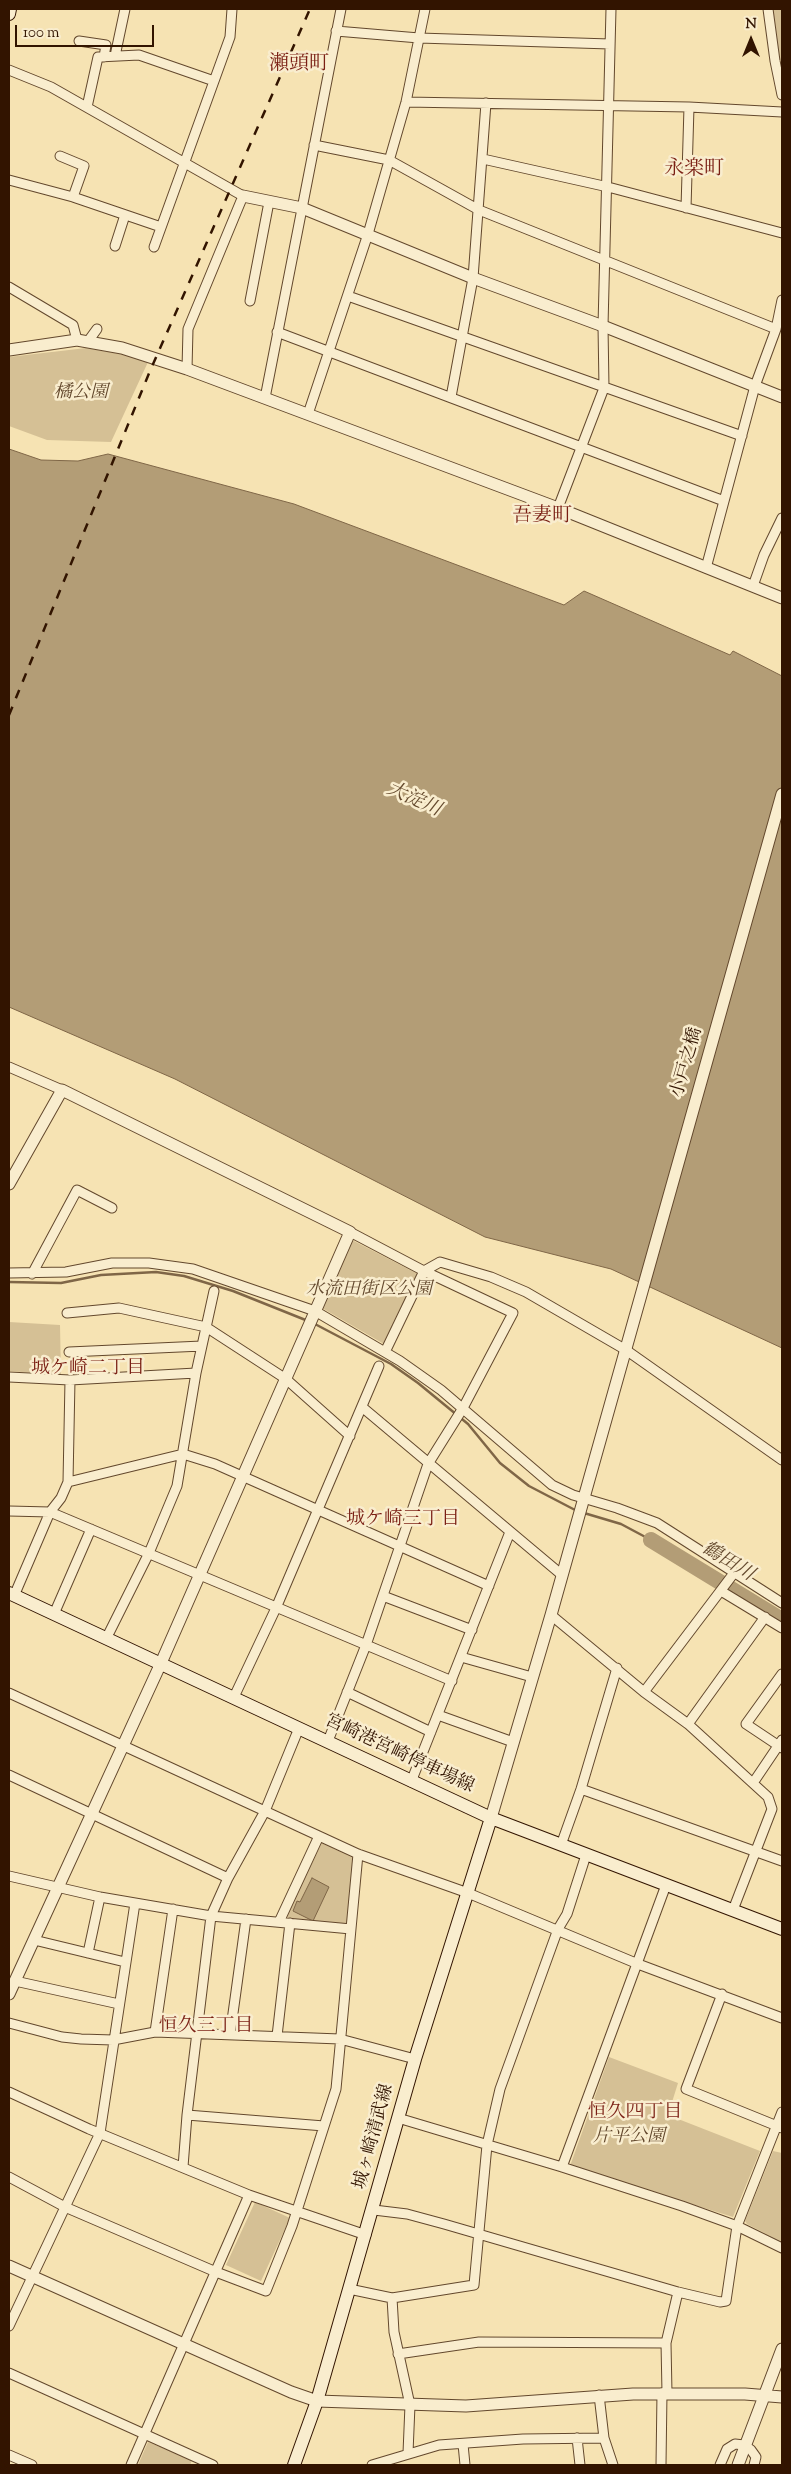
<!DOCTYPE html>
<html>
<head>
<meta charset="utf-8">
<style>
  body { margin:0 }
  #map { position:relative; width:791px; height:2474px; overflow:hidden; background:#f6e3b3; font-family:"Sorts Mill Goudy",serif }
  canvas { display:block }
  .frame { position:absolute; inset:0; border:10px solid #321400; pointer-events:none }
  .north { position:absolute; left:726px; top:15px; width:50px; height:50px; -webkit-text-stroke:4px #f9edce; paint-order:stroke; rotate:0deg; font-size:14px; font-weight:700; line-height:20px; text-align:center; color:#321400 }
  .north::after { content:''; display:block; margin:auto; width:18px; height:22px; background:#321400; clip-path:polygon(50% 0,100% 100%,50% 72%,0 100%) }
  .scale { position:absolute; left:15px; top:25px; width:139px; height:22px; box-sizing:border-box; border:2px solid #321400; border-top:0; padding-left:6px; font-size:15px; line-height:18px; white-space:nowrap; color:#321400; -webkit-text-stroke:4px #f9edce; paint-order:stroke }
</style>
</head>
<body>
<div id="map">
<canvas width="791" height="2474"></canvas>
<div class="frame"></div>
<div class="north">N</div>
<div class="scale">100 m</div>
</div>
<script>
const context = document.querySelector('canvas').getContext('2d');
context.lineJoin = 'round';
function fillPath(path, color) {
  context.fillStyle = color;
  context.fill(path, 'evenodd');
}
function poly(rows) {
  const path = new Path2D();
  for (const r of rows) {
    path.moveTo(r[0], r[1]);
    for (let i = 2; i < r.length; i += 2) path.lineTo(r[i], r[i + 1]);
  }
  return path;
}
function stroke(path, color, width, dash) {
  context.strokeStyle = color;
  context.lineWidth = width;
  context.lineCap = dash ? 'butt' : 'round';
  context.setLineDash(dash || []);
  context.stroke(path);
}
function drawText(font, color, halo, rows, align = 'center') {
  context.font = font + ' "Sorts Mill Goudy","Noto Serif JP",serif';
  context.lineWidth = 5;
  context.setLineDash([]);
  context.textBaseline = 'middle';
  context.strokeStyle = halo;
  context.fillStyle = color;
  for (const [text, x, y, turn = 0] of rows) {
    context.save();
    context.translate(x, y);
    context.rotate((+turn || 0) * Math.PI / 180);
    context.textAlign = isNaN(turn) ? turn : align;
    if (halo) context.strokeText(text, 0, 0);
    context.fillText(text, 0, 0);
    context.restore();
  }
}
const green = poly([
  [773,9,782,9,782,70,781,70],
  [86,348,137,357,148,362,111,442,47,440,9,426,9,357],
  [352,1240,418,1274,384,1344,322,1308],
  [9,1322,60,1325,61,1375,9,1371],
  [322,1843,353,1858,347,1925,290,1920,286,1915],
  [609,2057,678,2083,668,2115,760,2151,733,2217,570,2166],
  [773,2151,782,2153,782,2242,747,2224,745,2221],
  [255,2202,290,2218,261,2281,226,2265],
  [148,2442,192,2460,190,2465,138,2465]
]);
const water = poly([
  [9,449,41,460,78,461,108,454,294,504,564,605,584,591,730,655,733,651,782,676,782,1348,611,1269,485,1237,175,1079,9,1007,9,449],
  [312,1878,329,1887,313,1921,293,1911,297,1901,300,1902,312,1878]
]);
const stream = poly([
  [9,1282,61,1283,101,1275,156,1272,184,1276,233,1291,308,1321],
  [313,1323,391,1364,418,1383,468,1424,500,1463,529,1486,577,1511],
  [584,1513,621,1524,651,1540]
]);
const river = poly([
  [651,1540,782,1620]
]);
const minor = poly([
  [768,9,775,61,782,95],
  [336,31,419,38,610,44],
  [79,41,106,45,104,57],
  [115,56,125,9],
  [9,70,51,87,243,196,188,329,187,369],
  [406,102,689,107,782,112],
  [87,107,98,57,139,55,214,81],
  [314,145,389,160,479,210,776,329],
  [60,156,84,166,73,197],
  [483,159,608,187,782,233],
  [9,180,73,197,161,227],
  [686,208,689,107],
  [115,246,125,215],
  [154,247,230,37,232,9],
  [9,287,73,325,77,340],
  [348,296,742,436],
  [250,301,269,202],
  [277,332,724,501],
  [89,340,97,329],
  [451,397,473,278,486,103],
  [265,398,341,9],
  [308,414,368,234,406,102,425,9],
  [558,508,604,388,603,326,611,9],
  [706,568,755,386,776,329,782,300],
  [753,586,764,555,782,518],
  [9,1067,62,1090],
  [9,1273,66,1272,112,1263,149,1263,193,1269,315,1311,400,1361,441,1390,552,1485,573,1495,617,1508,657,1523,782,1603],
  [32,1274,77,1190,112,1208],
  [67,1313,119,1308,206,1327,286,1379,350,1436],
  [69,1352,202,1346],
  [385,1352,424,1271,440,1262,491,1277,526,1292,626,1350,782,1460],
  [9,1377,70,1380,196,1373],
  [362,1407,562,1575],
  [68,1482,183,1454,215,1464,489,1586],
  [9,1511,50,1512,452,1681],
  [721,1591,782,1628],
  [14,1596,50,1512,61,1498,68,1482,70,1380],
  [383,1596,472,1630],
  [54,1614,91,1529],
  [551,1615,644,1692,688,1724,768,1797,772,1809,733,1910],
  [106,1639,149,1553,177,1486,196,1373,214,1291],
  [461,1657,532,1677],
  [782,1674,746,1724,782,1748],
  [347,1692,431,1732],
  [644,1692,734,1573],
  [9,1693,358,1854,468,1893,638,1964,782,2018],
  [234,1697,276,1608,379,1366],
  [438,1715,513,1742],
  [688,1724,765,1617],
  [328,1741,366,1645,428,1464,463,1408,513,1313,424,1271,350,1232],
  [9,1775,228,1878],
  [411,1782,510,1532],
  [753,1783,782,1740],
  [581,1789,782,1861],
  [561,1845,581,1789,617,1668],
  [9,1876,100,1897,211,1916,351,1929],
  [279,1922,319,1836],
  [34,1940,125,1962],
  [88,1953,100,1897],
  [15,1981,119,2004],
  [722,1994,686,2089,782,2128],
  [9,2023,62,2037,81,2039,113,2040,155,2032,340,2039,415,2059],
  [155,2032,173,1909],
  [230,2035,246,1919],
  [277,2036,290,1923],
  [9,2092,89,2129,249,2195,366,2235],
  [187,2115,324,2126],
  [398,2118,562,2167,682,2206,737,2226,782,2248],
  [183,2167,187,2115,211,1916,228,1878,265,1811,299,1728],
  [562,2167,666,1885],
  [9,2177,65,2207,216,2272,266,2291,292,2226,336,2089,358,1854],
  [374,2210,407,2214,444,2224,678,2292,720,2302,726,2301,737,2226,782,2112],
  [349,2289,392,2298,474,2285,487,2145,500,2089,558,1929,567,1914,586,1855],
  [392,2298,394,2332,410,2405,408,2453],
  [9,2326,100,2133,135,1903],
  [398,2354,479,2342,666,2343],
  [9,2373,213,2465],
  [667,2393,666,2343,678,2292],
  [599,2395,604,2438,613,2465],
  [577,2438,580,2465],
  [463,2444,465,2465],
  [9,2455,32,2465],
  [131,2465,249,2195],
  [372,2465,439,2445,523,2439,604,2438],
  [661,2465,662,2393],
  [720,2465,727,2449,735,2444,744,2445,751,2450,756,2457,754,2465]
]);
const tertiary = poly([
  [243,196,302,208,473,278,603,326,782,397],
  [9,350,77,340,122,348,187,369,558,508,782,598],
  [9,1184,62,1090,350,1232,161,1663,9,1994],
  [491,1818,551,1615,782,794],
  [9,2266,291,2392,317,2401,466,2406,633,2394,745,2394,782,2397],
  [738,2465,782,2349]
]);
const secondary = poly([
  [9,14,10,9],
  [9,1593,491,1818,782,1929],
  [294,2465,317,2401,415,2059,491,1818]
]);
const rail = poly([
  [9,715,150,371,310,9]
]);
const parkNames = [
  ["橘公園",81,394],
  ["水流田街区公園",369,1291],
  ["片平公園",629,2138]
];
const streetNames = [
  ["小戸之橋",688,1063,-74],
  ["宮崎港宮崎停車場線",399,1755,25],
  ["城ヶ崎清武線",375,2137,-75]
];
const waterNames = [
  ["大淀川",413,801,24],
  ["鶴田川",727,1563,31]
];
const neighbourhoodNames = [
  ["城ケ崎二丁目",88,1370],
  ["城ケ崎三丁目",403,1521],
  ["恒久三丁目",206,2028],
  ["恒久四丁目",635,2114]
];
const quarterNames = [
  ["瀬頭町",299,66],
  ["永楽町",694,171],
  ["吾妻町",542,518]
];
fillPath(green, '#d5c095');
fillPath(water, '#b39d76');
stroke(water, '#7f6647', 1);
stroke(stream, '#7f6647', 2.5);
stroke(river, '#b39d76', 16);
stroke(minor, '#63482d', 11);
stroke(tertiary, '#63482d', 13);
stroke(secondary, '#321400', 14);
stroke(minor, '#f9edce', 9);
stroke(tertiary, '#f9edce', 11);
stroke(secondary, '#f9edce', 12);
stroke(rail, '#321400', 2.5, [9, 9]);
drawText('italic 18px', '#63482d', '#f9edce', parkNames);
drawText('18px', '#321400', '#f9edce', streetNames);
drawText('italic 19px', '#664b2f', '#f9edce', waterNames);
drawText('19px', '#7a1f14', '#f9edce', neighbourhoodNames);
drawText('20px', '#7a1f14', '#f9edce', quarterNames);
</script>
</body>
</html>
